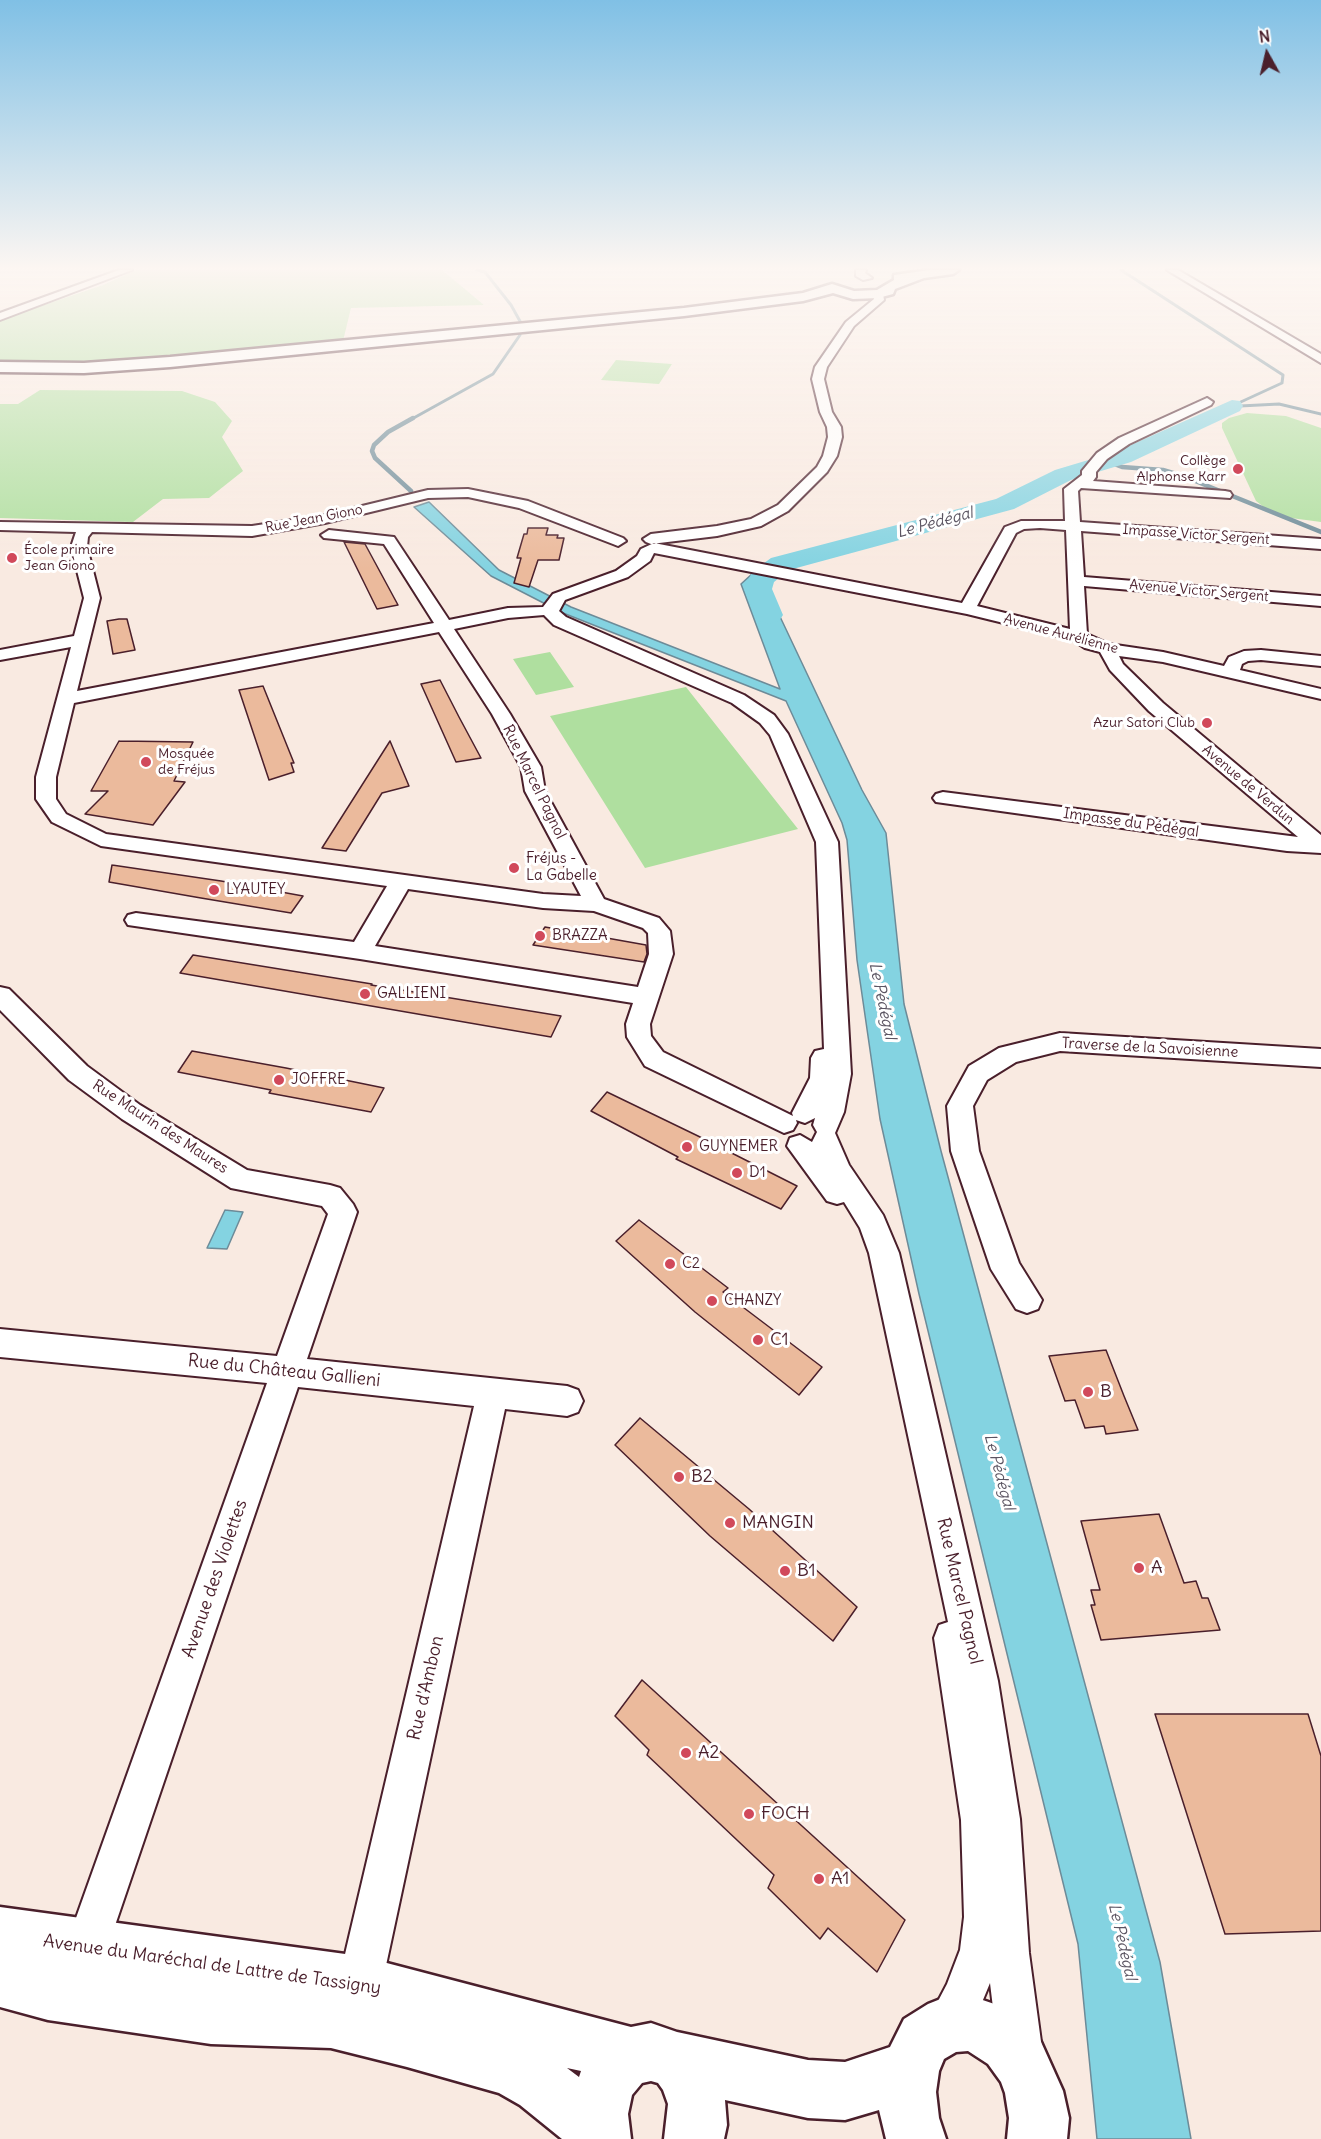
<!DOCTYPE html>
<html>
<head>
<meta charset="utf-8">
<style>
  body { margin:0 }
  #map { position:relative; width:1321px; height:2139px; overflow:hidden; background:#f9eae1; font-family:Delius,sans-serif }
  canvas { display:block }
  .north { position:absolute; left:1237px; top:24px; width:60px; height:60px; -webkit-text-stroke:4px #fff; paint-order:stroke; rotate:352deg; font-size:16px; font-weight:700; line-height:24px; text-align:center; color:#4a1f2b }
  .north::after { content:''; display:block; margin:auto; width:21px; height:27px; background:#4a1f2b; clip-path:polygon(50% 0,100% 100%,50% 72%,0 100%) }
</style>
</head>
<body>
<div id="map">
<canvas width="1321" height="2139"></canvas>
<div class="north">N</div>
</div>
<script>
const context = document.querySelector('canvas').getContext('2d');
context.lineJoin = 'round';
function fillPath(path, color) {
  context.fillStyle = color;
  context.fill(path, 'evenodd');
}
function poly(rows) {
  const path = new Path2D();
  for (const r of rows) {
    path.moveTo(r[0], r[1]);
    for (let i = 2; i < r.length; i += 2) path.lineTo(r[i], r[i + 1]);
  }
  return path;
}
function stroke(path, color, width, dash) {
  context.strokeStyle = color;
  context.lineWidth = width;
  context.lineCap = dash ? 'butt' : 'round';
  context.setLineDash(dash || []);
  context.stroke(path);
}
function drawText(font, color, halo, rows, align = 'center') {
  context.font = font + ' Delius,sans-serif';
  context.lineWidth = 6;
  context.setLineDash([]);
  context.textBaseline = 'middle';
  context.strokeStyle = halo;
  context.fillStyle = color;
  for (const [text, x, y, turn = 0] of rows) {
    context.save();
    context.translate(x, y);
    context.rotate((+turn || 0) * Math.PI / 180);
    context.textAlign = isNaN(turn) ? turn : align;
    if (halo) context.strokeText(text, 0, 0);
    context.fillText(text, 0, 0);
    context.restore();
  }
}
const green = poly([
  [136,270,442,270,484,305,351,308,343,341,81,365,0,362,0,320,103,285],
  [616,360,672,364,659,384,601,380],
  [40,390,182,391,215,402,232,421,222,437,243,471,209,498,163,499,133,522,0,518,0,404,18,404],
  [1247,413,1286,416,1321,428,1321,522,1291,518,1265,508,1256,501,1222,428,1222,423,1229,418],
  [550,652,574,687,536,695,513,659],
  [686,687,798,829,645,868,550,716]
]);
const water = poly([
  [429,502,499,570,571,607,780,689,741,584,753,573,771,577,766,587,862,790,886,833,904,1004,941,1151,1160,1962,1191,2139,1097,2139,1078,1944,919,1294,880,1119,857,960,847,840,842,823,786,701,563,613,491,576,414,507,429,502],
  [225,1210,243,1212,227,1249,207,1248,225,1210]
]);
const streamFar1 = poly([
  [1121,270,1283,375,1282,383,1232,406],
  [1240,406,1279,404,1321,414],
  [410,420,493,374,520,335,521,323,511,305,485,272,477,270]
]);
const stream = poly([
  [1109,462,1122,467,1163,470,1183,476,1321,532],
  [411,491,375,458,372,451,374,445,388,432,413,418]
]);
const river = poly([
  [1232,400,1240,401,1243,406,1240,411,1131,462,1071,480,1014,509,789,570,774,582,772,589,783,615,779,621,769,624,759,621,755,615,744,589,752,572,771,558,996,499,1055,470,1115,452,1232,400]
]);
const building = poly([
  [528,528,548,528,546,535,558,535,557,538,564,538,559,560,538,560,529,587,514,583,521,558,517,558,524,534,527,534,528,528],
  [344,542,365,544,398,605,377,609,344,542],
  [119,619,127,619,135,650,113,654,107,621,119,619],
  [440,680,459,717,481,758,456,762,421,684,440,680],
  [263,686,294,763,291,763,294,772,269,780,239,690,263,686],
  [119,741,193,742,174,781,185,782,153,825,85,814,108,791,91,791,119,741],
  [390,741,409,786,382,793,346,851,322,848,390,741],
  [112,865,221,881,303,896,291,913,201,898,109,882,112,865],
  [545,927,646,945,647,954,644,962,533,945,545,927],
  [193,955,372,984,371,985,561,1016,551,1037,180,973,193,955],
  [192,1051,286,1068,384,1088,371,1112,269,1093,271,1090,178,1072,192,1051],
  [607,1092,698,1136,797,1186,781,1209,676,1159,678,1157,591,1111,607,1092],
  [639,1220,728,1288,723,1292,822,1367,799,1395,695,1312,616,1241,639,1220],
  [1106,1350,1124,1396,1138,1430,1106,1434,1104,1426,1085,1428,1075,1400,1065,1401,1049,1356,1106,1350],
  [640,1418,749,1509,857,1607,833,1641,710,1536,615,1445,640,1418],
  [1159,1514,1184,1583,1196,1581,1202,1598,1208,1598,1220,1630,1101,1640,1091,1605,1095,1605,1091,1590,1100,1590,1081,1521,1159,1514],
  [642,1680,905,1920,877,1972,828,1928,820,1939,768,1888,774,1875,647,1755,649,1750,615,1716,642,1680],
  [1155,1714,1308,1714,1321,1756,1321,1931,1225,1934,1155,1714]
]);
const minor = poly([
  [119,270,132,270,0,320,0,313,119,270],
  [856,270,866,270,865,273,872,278,863,280,856,276,856,270],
  [1167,270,1178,270,1321,354,1321,363,1167,270],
  [878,291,883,294,884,300,854,326,827,367,824,379,832,412,841,427,842,437,837,456,827,472,788,511,761,526,717,536,651,544,646,542,643,539,651,534,717,526,751,519,778,505,817,467,823,456,828,437,827,427,820,412,812,379,815,367,846,322,874,299,873,294,878,291],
  [1207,398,1213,402,1211,405,1129,444,1107,459,1096,472,1096,477,1093,481,1225,491,1230,492,1232,495,1230,498,1081,488,1078,491,1080,522,1321,539,1321,549,1081,531,1084,577,1321,596,1321,606,1084,586,1087,634,1109,644,1163,652,1224,666,1229,657,1244,651,1261,650,1321,656,1321,666,1261,660,1248,661,1242,664,1240,670,1321,689,1321,699,1163,662,1119,656,1123,664,1163,703,1321,835,1321,853,1287,851,936,802,933,798,936,794,943,792,1298,837,1149,711,1110,670,1100,652,1085,648,1073,640,967,614,654,553,650,561,628,577,565,600,559,611,566,617,744,695,774,715,788,734,838,842,851,1074,844,1112,835,1133,849,1165,883,1215,899,1253,998,1681,1020,1819,1029,1953,1042,2049,1036,2065,1020,2071,1004,2065,998,2049,990,1983,978,2012,964,2040,948,2046,932,2040,926,2024,947,1984,960,1950,964,1917,961,1820,934,1638,939,1625,948,1622,869,1253,860,1228,844,1202,837,1204,827,1201,787,1146,790,1138,800,1135,812,1142,817,1132,813,1125,815,1118,805,1123,796,1120,797,1123,793,1130,784,1133,645,1066,627,1037,626,1024,633,1003,360,959,128,925,125,920,128,915,136,913,354,942,387,886,101,846,52,822,36,799,36,777,71,647,0,660,0,650,74,636,84,598,71,547,76,532,0,530,0,522,252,526,325,515,428,490,468,489,528,501,623,538,626,541,618,546,613,544,519,508,468,497,428,498,325,523,252,536,92,532,88,537,87,547,100,598,77,691,434,623,384,544,324,538,321,535,329,530,394,537,449,620,508,608,543,607,553,594,616,571,637,556,641,549,654,543,962,603,1005,527,1021,521,1065,521,1064,489,1082,475,1082,471,1097,453,1119,438,1207,398],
  [1040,528,1066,530,1070,629,977,606,1016,533,1024,529,1040,528],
  [544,615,554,625,732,703,760,723,770,735,816,842,824,1049,815,1051,811,1058,810,1078,792,1113,793,1116,663,1052,651,1036,650,1024,673,954,670,931,659,918,604,899,545,791,541,767,510,714,454,629,508,618,544,615],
  [439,632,492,714,521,767,525,791,581,896,543,894,106,834,66,814,56,799,56,777,74,703,439,632],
  [408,889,543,908,594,911,643,928,648,933,649,954,638,987,375,946,408,889],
  [0,987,9,989,87,1066,140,1105,247,1170,330,1185,340,1188,353,1204,357,1212,307,1359,567,1386,578,1390,583,1401,578,1412,567,1416,505,1409,382,1984,375,1999,360,2006,345,1999,338,1984,474,1406,298,1387,108,1946,102,1961,87,1967,72,1961,66,1946,267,1383,0,1357,0,1329,277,1356,328,1214,322,1206,231,1188,122,1119,69,1080,0,1010,0,987],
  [1060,1033,1321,1049,1321,1067,1060,1051,1016,1062,987,1080,973,1106,979,1151,1019,1263,1042,1300,1038,1309,1027,1313,1016,1309,991,1269,951,1151,947,1106,969,1066,999,1048,1060,1033]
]);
const major = poly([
  [930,270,959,270,953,274,924,278,895,289,893,294,878,298,853,299,833,293,803,301,684,316,170,367,84,373,0,372,0,362,84,363,170,357,684,308,803,293,832,284,854,291,877,290,894,280,894,275,930,270],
  [0,1907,360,1956,631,2027,651,2023,677,2032,808,2060,845,2062,890,2047,904,2019,928,2004,948,1996,968,1995,1009,2009,1028,2024,1041,2042,1063,2091,1069,2118,1067,2139,1007,2139,1009,2118,1005,2093,1001,2082,988,2064,968,2051,956,2052,944,2059,939,2071,936,2092,939,2118,946,2139,886,2139,879,2110,845,2120,808,2118,725,2100,727,2125,724,2139,664,2139,668,2104,663,2090,658,2083,651,2081,642,2083,632,2095,628,2114,631,2139,562,2139,520,2105,499,2093,407,2067,331,2048,211,2044,48,2020,0,2007,0,1907],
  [567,2068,581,2071,579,2077,567,2068]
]);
const markers = [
  [1238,469,6,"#d1495b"],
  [12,558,6,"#d1495b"],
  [1207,723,6,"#d1495b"],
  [146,762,6,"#d1495b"],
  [514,868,6,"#d1495b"],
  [214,890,6,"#d1495b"],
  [540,936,6,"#d1495b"],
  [365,994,6,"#d1495b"],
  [279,1080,6,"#d1495b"],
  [687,1147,6,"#d1495b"],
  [737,1173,6,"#d1495b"],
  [670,1264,6,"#d1495b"],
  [712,1301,6,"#d1495b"],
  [758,1340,6,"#d1495b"],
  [1088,1392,6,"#d1495b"],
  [679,1477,6,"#d1495b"],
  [730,1523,6,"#d1495b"],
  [1139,1568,6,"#d1495b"],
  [785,1571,6,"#d1495b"],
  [686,1753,6,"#d1495b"],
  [749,1814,6,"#d1495b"],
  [819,1879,6,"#d1495b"]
];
const farPoinames = [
  ["Collège",1226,461],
  ["Alphonse Karr",1226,477],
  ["École primaire",24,550,"left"],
  ["Jean Giono",24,566,"left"],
  ["Azur Satori Club",1195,723],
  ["Mosquée",158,754,"left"],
  ["de Fréjus",158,770,"left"]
];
const farStreetnames = [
  ["Rue Jean Giono",314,519,-11],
  ["Impasse Victor Sergent",1196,535,4],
  ["Avenue Victor Sergent",1199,591,5],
  ["Avenue Aurélienne",1061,634,15],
  ["Avenue de Verdun",1248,785,40]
];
const streetNames = [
  ["Rue Marcel Pagnol",534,782,64],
  ["Impasse du Pédégal",1131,823,8],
  ["Traverse de la Savoisienne",1150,1048,3],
  ["Rue Maurin des Maures",160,1127,33]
];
const poiNames = [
  ["Fréjus -",526,859],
  ["La Gabelle",526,876],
  ["LYAUTEY",226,890],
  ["BRAZZA",552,936],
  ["GALLIENI",377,994],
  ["JOFFRE",291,1080],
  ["GUYNEMER",699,1147],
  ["D1",749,1173],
  ["C2",682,1264],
  ["CHANZY",724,1301]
];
const waterNames = [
  ["Le Pédégal",935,523,-15],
  ["Le Pédégal",882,1001,78],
  ["Le Pédégal",999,1472,75],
  ["Le Pédégal",1122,1942,77]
];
const nearPoinames = [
  ["C1",770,1340],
  ["B",1100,1392],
  ["B2",691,1477],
  ["MANGIN",742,1523],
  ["A",1151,1568],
  ["B1",797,1571],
  ["A2",698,1753],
  ["FOCH",761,1814],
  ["A1",831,1879]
];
const nearStreetnames = [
  ["Rue du Château Gallieni",284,1371,6],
  ["Avenue des Violettes",215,1579,-71],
  ["Rue Marcel Pagnol",959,1591,77],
  ["Rue d'Ambon",426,1688,-77],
  ["Avenue du Maréchal de Lattre de Tassigny",212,1965,8]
];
fillPath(green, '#afdf9f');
fillPath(water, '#84d3e1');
stroke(water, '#6d8b98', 1.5);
stroke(streamFar1, '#6d8b98', 3);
stroke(stream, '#6d8b98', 4.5);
fillPath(river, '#84d3e1');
fillPath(building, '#ebba9c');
stroke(building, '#4a1f2b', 1.5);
stroke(minor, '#4a1f2b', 4);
stroke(major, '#4a1f2b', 5);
fillPath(minor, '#fff');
fillPath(major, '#fff');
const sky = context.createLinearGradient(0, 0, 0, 569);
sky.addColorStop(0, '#80c0e5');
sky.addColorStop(0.47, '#fcf6f2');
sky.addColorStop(1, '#fcf6f200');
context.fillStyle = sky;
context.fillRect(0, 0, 1321, 569);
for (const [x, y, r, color] of markers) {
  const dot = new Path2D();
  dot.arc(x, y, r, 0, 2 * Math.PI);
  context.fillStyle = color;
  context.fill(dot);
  stroke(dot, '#fff', 2);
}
drawText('14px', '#4a1f2b', '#fff', farPoinames, 'right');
drawText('14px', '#4a1f2b', '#fff', farStreetnames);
drawText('15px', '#4a1f2b', '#fff', streetNames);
drawText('15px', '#4a1f2b', '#fff', poiNames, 'left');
drawText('italic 16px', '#5b5562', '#fff', waterNames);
drawText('18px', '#4a1f2b', '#fff', nearPoinames, 'left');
drawText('18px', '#4a1f2b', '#fff', nearStreetnames);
</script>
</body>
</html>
